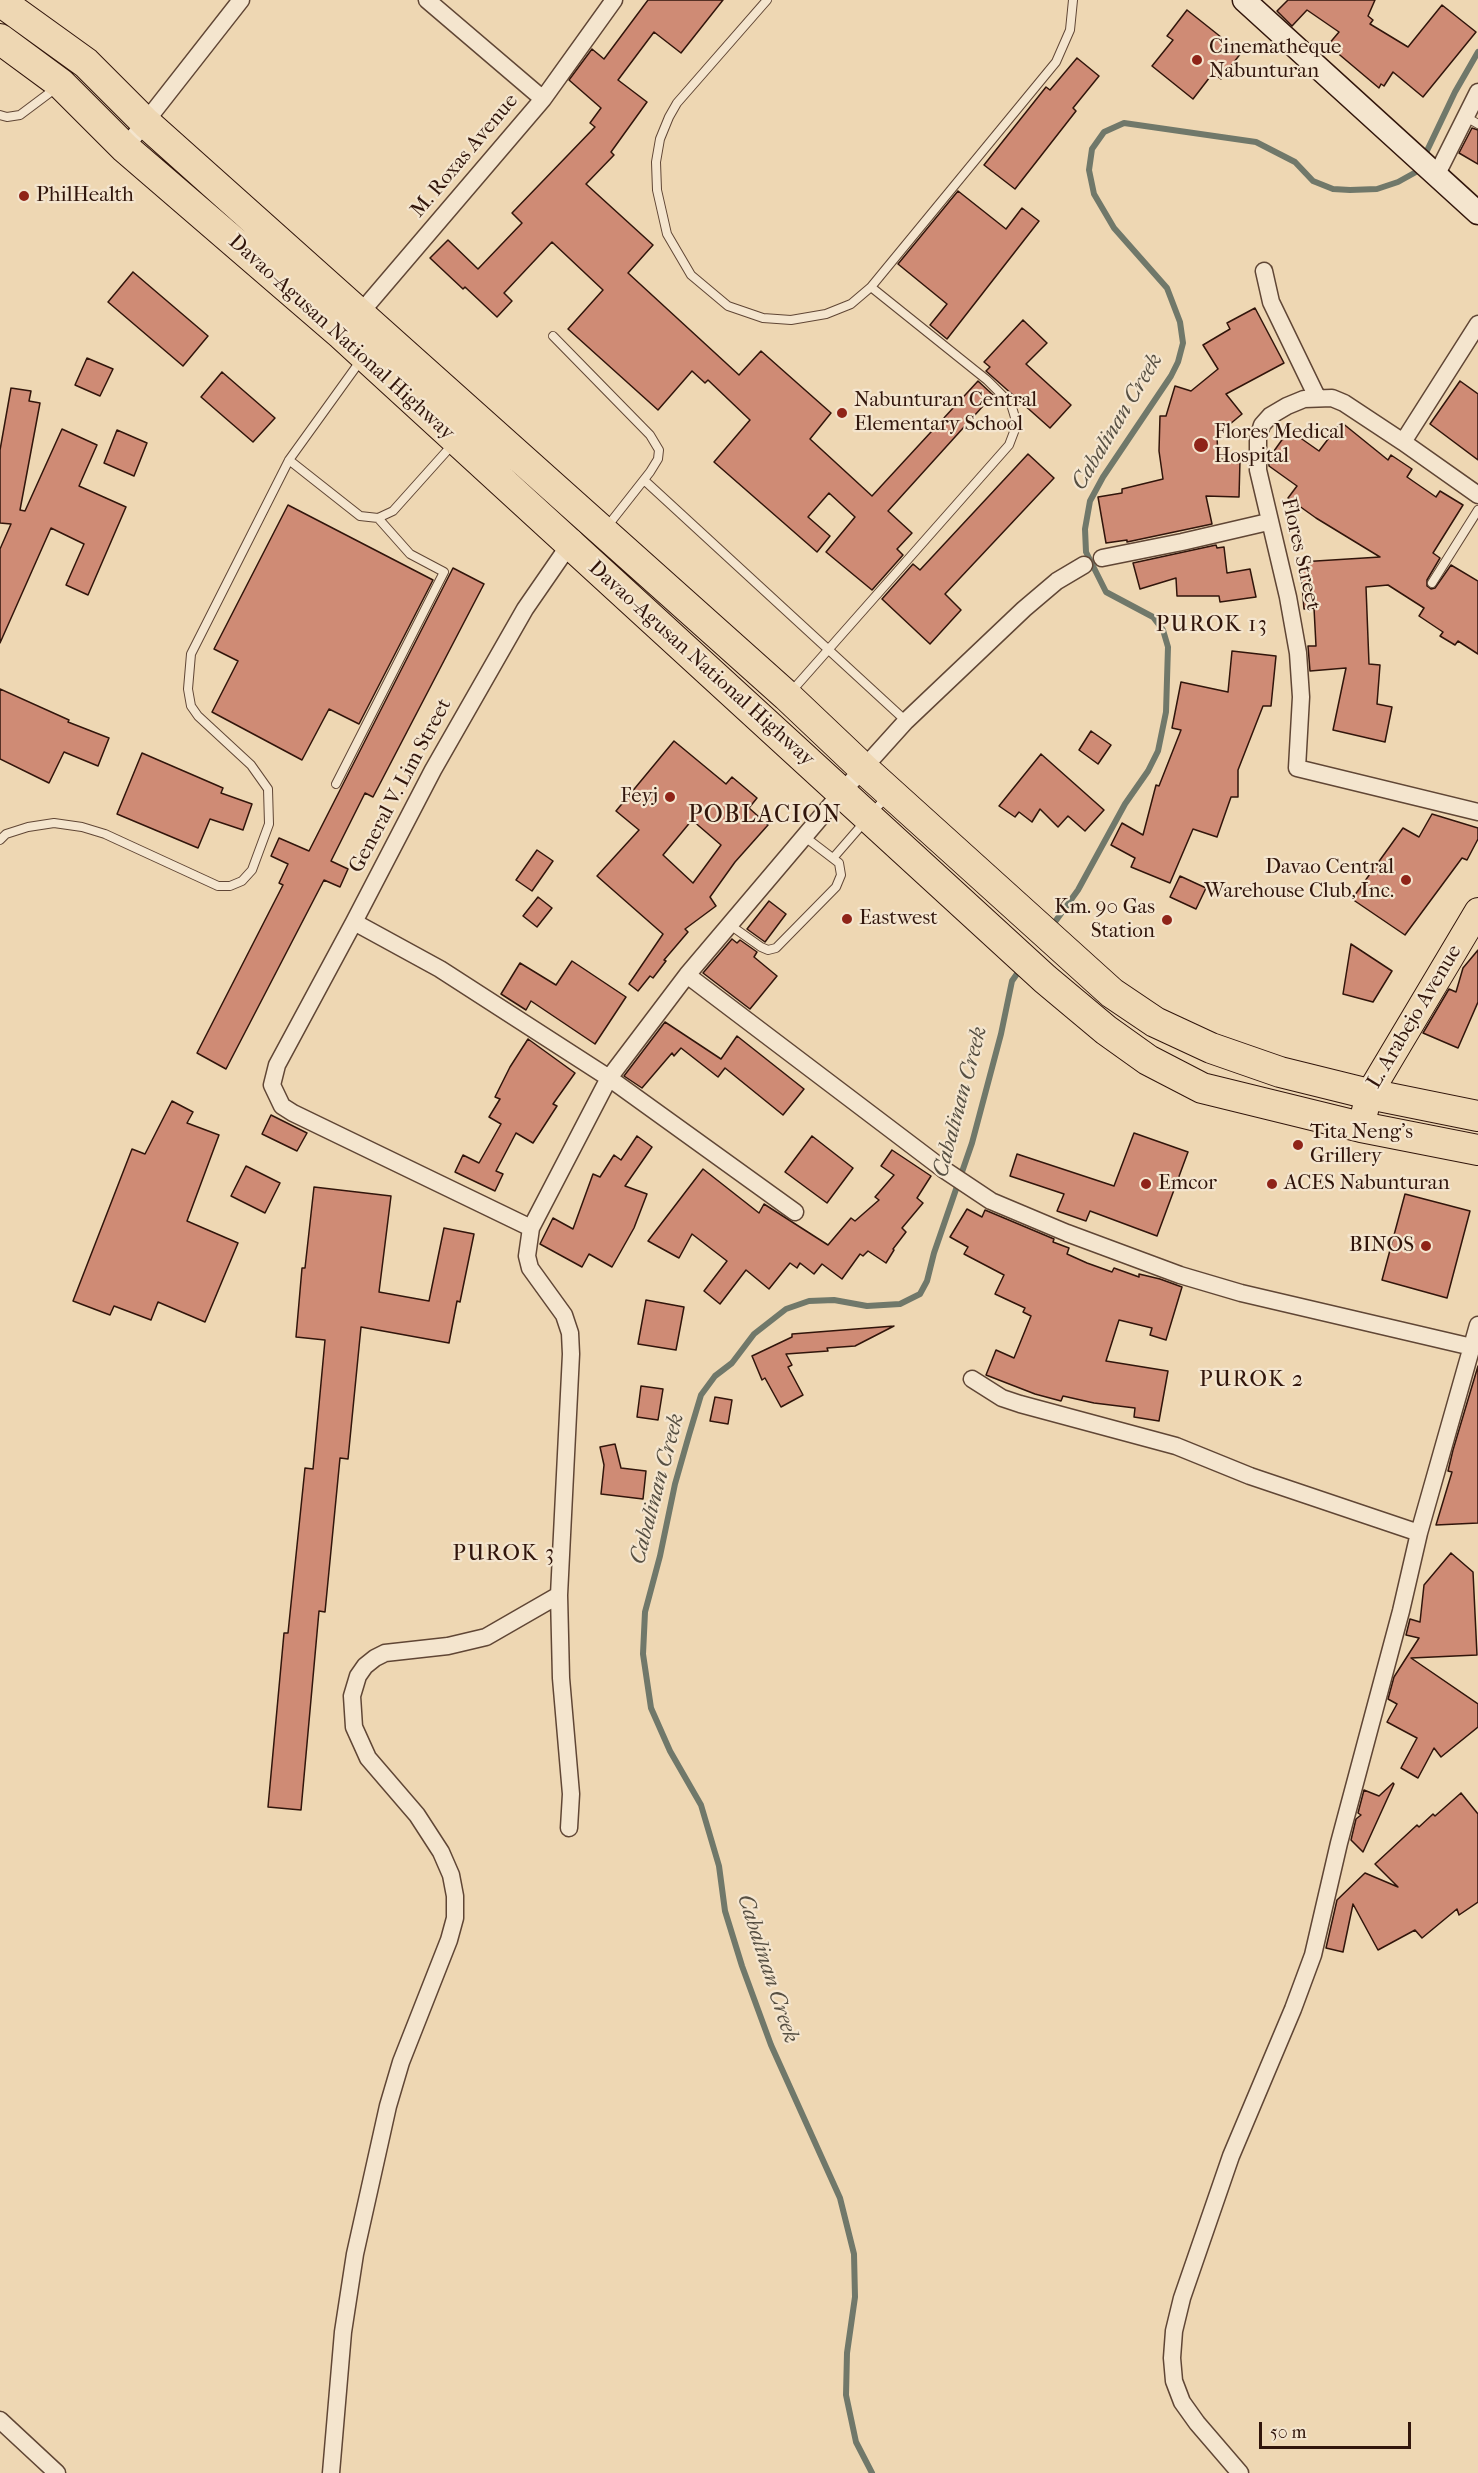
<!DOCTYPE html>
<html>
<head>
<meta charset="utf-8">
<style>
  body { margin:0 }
  #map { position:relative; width:1478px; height:2473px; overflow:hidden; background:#eed7b3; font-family:"IM FELL French Canon",serif }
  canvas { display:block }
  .scale { position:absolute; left:1259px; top:2422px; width:152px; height:27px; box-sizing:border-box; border:3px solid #31150b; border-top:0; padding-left:8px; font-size:18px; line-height:21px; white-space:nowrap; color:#31150b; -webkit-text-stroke:4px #f4e5ce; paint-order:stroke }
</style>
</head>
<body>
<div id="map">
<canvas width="1478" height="2473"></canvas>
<div class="scale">50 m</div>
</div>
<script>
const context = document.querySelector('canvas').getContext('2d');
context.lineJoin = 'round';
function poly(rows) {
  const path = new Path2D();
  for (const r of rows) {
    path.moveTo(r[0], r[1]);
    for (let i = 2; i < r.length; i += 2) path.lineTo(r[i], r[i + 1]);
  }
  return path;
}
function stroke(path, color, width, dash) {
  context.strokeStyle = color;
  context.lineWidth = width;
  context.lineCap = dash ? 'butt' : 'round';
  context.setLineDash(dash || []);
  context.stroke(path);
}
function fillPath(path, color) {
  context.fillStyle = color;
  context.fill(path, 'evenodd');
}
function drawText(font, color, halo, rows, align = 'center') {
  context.font = font + ' "IM FELL French Canon",serif';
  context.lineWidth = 4.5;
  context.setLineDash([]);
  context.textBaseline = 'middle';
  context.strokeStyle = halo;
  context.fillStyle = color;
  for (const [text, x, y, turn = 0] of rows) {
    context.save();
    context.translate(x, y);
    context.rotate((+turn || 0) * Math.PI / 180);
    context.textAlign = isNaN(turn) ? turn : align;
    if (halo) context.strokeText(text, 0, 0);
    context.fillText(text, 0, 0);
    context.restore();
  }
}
const stream = poly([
  [1424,157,1455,92,1478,52],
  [1052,926,1078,890,1125,804,1148,771,1158,751,1166,712,1168,647,1163,630,1153,617,1106,592,1086,552,1085,529,1090,501,1103,477,1171,376,1178,362,1183,343,1180,322,1167,288,1114,228,1094,194,1089,170,1092,149,1104,132,1124,123,1256,142,1295,162,1313,181,1333,189,1350,190,1377,189,1398,182,1416,172,1419,166],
  [872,2473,856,2442,846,2395,847,2353,855,2297,854,2254,840,2198,771,2045,742,1966,725,1911,719,1866,701,1805,670,1751,651,1708,643,1654,645,1612,660,1556,675,1484,689,1435,701,1395,715,1376,732,1363,754,1334,786,1309,809,1301,834,1300,867,1306,900,1304,920,1294,927,1281,934,1253,972,1143,1001,1034,1012,981,1021,968]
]);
const building = poly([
  [648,0,723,0,681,53,654,32,618,80,647,102,611,152,614,155,586,184,653,245,628,273,739,375,761,351,831,413,810,439,872,496,978,381,993,395,888,511,912,533,897,549,903,555,872,590,826,552,855,517,829,493,808,517,830,536,817,552,714,462,750,420,708,380,705,383,692,371,658,410,568,329,603,290,552,242,504,293,512,301,497,317,465,287,463,289,430,258,448,240,478,269,522,223,512,213,595,127,590,123,601,108,569,80,592,49,604,59,648,0],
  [1288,0,1375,0,1368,16,1373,20,1370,24,1408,47,1442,5,1476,32,1423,97,1393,72,1384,86,1381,84,1379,88,1328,45,1339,32,1307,10,1292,26,1277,11,1288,0],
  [1187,10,1241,53,1221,79,1213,73,1193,99,1152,66,1173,40,1167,36,1187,10],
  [1077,58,1099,76,1073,108,1076,111,1015,189,984,165,1046,87,1050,90,1077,58],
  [1472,128,1478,130,1478,164,1459,153,1472,128],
  [958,191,1006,229,1022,208,1039,221,947,339,930,325,947,304,898,264,958,191],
  [133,272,208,336,183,366,108,302,133,272],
  [1255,308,1284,363,1226,394,1242,414,1217,435,1218,459,1240,460,1239,497,1206,496,1212,524,1127,542,1127,540,1106,543,1098,497,1122,493,1122,489,1163,479,1159,451,1160,416,1166,416,1175,386,1191,391,1218,369,1203,345,1230,329,1227,323,1255,308],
  [1023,320,1047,343,1026,364,1071,405,1050,428,986,371,990,367,984,362,1023,320],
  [87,358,113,369,100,396,75,385,87,358],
  [222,372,275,418,253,442,201,397,222,372],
  [1460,381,1478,394,1478,460,1430,424,1460,381],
  [11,388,31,391,29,401,40,403,20,510,25,511,62,429,97,445,79,486,126,507,88,595,66,585,84,544,51,528,0,643,0,549,11,524,0,523,0,450,11,388],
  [1341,422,1388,460,1391,455,1412,469,1407,477,1436,497,1440,491,1463,505,1433,553,1440,558,1427,580,1427,586,1431,589,1435,588,1451,565,1478,581,1478,654,1458,641,1455,645,1440,636,1443,632,1419,616,1424,608,1388,585,1366,587,1369,664,1380,665,1377,704,1392,707,1385,742,1333,730,1346,668,1310,671,1308,646,1316,646,1314,608,1304,609,1300,562,1380,557,1316,518,1288,498,1297,486,1269,466,1269,458,1289,430,1319,451,1341,422],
  [117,430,147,443,134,476,104,463,117,430],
  [1028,454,1054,478,945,594,961,610,930,644,882,599,913,564,920,570,1028,454],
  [288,505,433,580,359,724,329,709,302,760,212,712,238,661,214,649,288,505],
  [1216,545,1217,548,1224,547,1227,573,1250,569,1256,597,1220,602,1219,596,1177,596,1176,578,1140,589,1133,563,1216,545],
  [453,568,484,584,373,797,365,793,331,861,348,869,340,887,324,880,226,1069,197,1053,283,885,279,883,288,864,271,856,279,838,309,851,453,568],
  [1232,651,1276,656,1271,706,1263,706,1238,770,1238,797,1231,797,1217,837,1193,829,1170,883,1131,867,1135,858,1111,845,1122,823,1143,835,1156,785,1159,786,1181,730,1172,728,1181,682,1228,692,1232,651],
  [0,689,69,720,68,722,109,738,98,766,64,752,49,783,0,759,0,689],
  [1091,731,1111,745,1098,764,1079,750,1091,731],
  [674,741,726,784,732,777,757,798,749,808,768,825,735,862,710,897,716,906,685,929,688,932,664,960,666,961,653,978,650,976,638,991,629,984,663,934,597,876,639,830,616,811,674,741],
  [692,820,721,845,693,883,663,855,692,820],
  [142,753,223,788,221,793,252,804,243,830,210,819,198,848,117,814,142,753],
  [1041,754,1104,810,1085,831,1068,816,1058,827,1040,809,1032,822,1019,812,1015,817,999,806,1041,754],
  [1432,814,1478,828,1478,839,1467,860,1462,858,1405,935,1352,899,1403,828,1419,837,1432,814],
  [537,850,553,861,532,891,516,880,537,850],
  [1180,876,1206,888,1196,909,1170,897,1180,876],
  [538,897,552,908,537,927,523,916,538,897],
  [769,901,786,914,765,942,747,929,769,901],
  [732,939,737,943,740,940,757,952,754,957,777,976,750,1009,703,973,732,939],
  [1351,944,1392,971,1373,1002,1343,994,1351,944],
  [1478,950,1478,1002,1458,1048,1423,1033,1449,989,1456,992,1463,968,1478,950],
  [572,961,626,997,595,1044,531,1001,526,1010,501,994,520,963,556,985,572,961],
  [665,1022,721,1059,737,1036,804,1089,783,1115,725,1068,718,1077,681,1048,674,1056,672,1053,642,1088,624,1076,665,1022],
  [528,1039,575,1073,553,1104,557,1106,533,1143,516,1133,496,1171,503,1174,495,1191,455,1172,463,1155,479,1163,501,1124,489,1117,500,1099,495,1097,510,1067,528,1039],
  [172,1101,193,1112,187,1123,219,1135,187,1221,238,1243,205,1322,158,1302,151,1320,114,1306,110,1315,73,1301,132,1149,145,1154,172,1101],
  [271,1115,307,1133,297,1151,262,1134,271,1115],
  [1134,1133,1188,1152,1157,1236,1090,1211,1086,1221,1057,1211,1064,1194,1010,1176,1017,1154,1114,1186,1134,1133],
  [637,1136,652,1147,625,1186,647,1194,634,1228,612,1267,589,1254,582,1267,540,1244,553,1218,573,1229,593,1174,600,1177,614,1155,621,1160,637,1136],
  [812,1136,853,1168,827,1203,785,1172,812,1136],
  [892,1150,931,1176,917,1198,923,1203,902,1228,906,1232,893,1249,894,1250,886,1263,868,1251,863,1256,860,1254,842,1279,822,1264,814,1274,800,1263,797,1268,790,1263,769,1289,746,1270,720,1304,704,1291,727,1261,692,1234,679,1258,648,1241,703,1169,759,1213,764,1204,828,1245,851,1218,855,1221,879,1200,875,1197,894,1175,881,1166,892,1150],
  [246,1166,280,1183,265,1213,231,1196,246,1166],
  [314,1187,391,1196,379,1292,429,1301,444,1228,474,1234,460,1302,457,1301,449,1343,361,1327,348,1459,340,1458,325,1612,319,1611,301,1810,268,1807,284,1633,288,1633,305,1468,313,1469,325,1340,296,1337,302,1268,305,1268,314,1187],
  [1405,1194,1470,1211,1447,1298,1382,1280,1405,1194],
  [967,1209,982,1217,985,1210,1054,1239,1053,1242,1069,1248,1067,1254,1087,1263,1112,1272,1114,1268,1139,1277,1139,1274,1160,1279,1182,1287,1166,1340,1150,1335,1152,1328,1119,1320,1106,1361,1168,1371,1159,1421,1134,1417,1135,1408,1094,1403,1063,1396,1061,1401,1035,1394,986,1375,996,1350,1014,1358,1031,1316,1023,1312,1025,1308,995,1294,1004,1275,964,1254,968,1247,950,1237,967,1209],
  [646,1300,684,1307,676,1350,638,1344,646,1300],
  [894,1326,855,1346,827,1348,828,1351,786,1354,792,1365,788,1367,803,1395,781,1407,765,1378,762,1380,752,1356,792,1337,792,1334,894,1326],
  [1478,1366,1478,1523,1436,1525,1452,1472,1448,1471,1453,1450,1478,1366],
  [641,1386,663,1389,658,1420,637,1417,641,1386],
  [715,1397,732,1400,728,1424,710,1421,715,1397],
  [615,1444,621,1468,646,1471,643,1499,601,1494,604,1465,600,1447,615,1444],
  [1451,1553,1473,1572,1477,1655,1411,1658,1478,1704,1478,1727,1441,1757,1434,1748,1418,1778,1401,1768,1417,1738,1387,1722,1397,1704,1388,1699,1394,1677,1419,1638,1406,1635,1410,1619,1420,1622,1424,1585,1451,1553],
  [1393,1783,1394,1784,1363,1852,1351,1840,1356,1819,1361,1815,1358,1813,1364,1790,1379,1796,1393,1783],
  [1461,1793,1478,1814,1478,1902,1459,1915,1457,1909,1422,1938,1415,1930,1378,1950,1353,1904,1343,1952,1326,1948,1337,1900,1365,1873,1398,1887,1375,1864,1417,1825,1419,1827,1433,1814,1435,1816,1461,1793]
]);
const lane = poly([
  [767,0,677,103,669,117,660,139,656,162,657,190,667,234,691,275,728,306,763,318,791,320,826,314,851,304,871,287,1056,62,1070,30,1073,0],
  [0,115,7,117,20,115,56,88],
  [1466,117,1478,124],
  [553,336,650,435,659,450,658,459,650,472,606,528],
  [289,460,360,516,378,518,393,511,453,444],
  [644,480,906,721],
  [1432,583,1478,510],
  [790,693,1009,445,1017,424,1011,404,987,380,871,287],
  [336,784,444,572,410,554,378,518],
  [0,840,6,834,28,827,54,823,82,827,105,834,218,886,230,886,242,881,252,870,269,824,268,789,251,765,198,716,191,706,188,689,191,654,289,460,361,360],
  [834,857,887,796],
  [730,925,761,947,768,950,776,948,836,887,841,875,839,863,805,837]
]);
const street = poly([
  [427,0,543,99],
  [125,148,241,0],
  [1437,174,1478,92],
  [1264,271,1271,302,1317,397],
  [356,318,543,99,614,0],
  [1403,442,1478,324],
  [1478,495,1403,442,1344,403,1332,398,1304,399,1287,406,1270,416,1262,425,1258,438,1258,470,1288,597,1298,653,1301,697,1297,768,1478,812],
  [1102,558,1182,542,1268,522],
  [354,922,440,969,609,1078,795,1212],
  [687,975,943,1169,991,1201,1067,1233,1180,1275,1241,1293,1472,1347],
  [531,1228,293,1113,282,1106,272,1085,277,1065,354,922,433,770,525,609,574,538],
  [972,1379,1002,1398,1020,1404,1176,1446,1250,1476,1419,1533],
  [569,1828,571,1794,561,1678,559,1595,571,1354,570,1333,564,1315,530,1268,527,1256,531,1228,609,1078,687,975,842,792,906,721,1024,609,1057,581,1084,565],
  [0,2420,57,2473],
  [331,2473,343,2332,355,2254,388,2106,401,2062,449,1940,455,1918,455,1896,451,1875,441,1852,417,1815,368,1758,354,1727,352,1696,358,1676,365,1666,375,1658,385,1653,448,1646,486,1637,559,1595],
  [1240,2473,1197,2423,1182,2402,1174,2381,1172,2358,1174,2331,1182,2298,1231,2156,1293,2009,1313,1955,1339,1843,1401,1611,1419,1533,1478,1325]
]);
const secondary = poly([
  [1244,0,1478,213]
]);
const primary = poly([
  [1361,1127,1369,1094,1478,911]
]);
const highway = poly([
  [0,1,86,63,146,123,787,696,864,769,1112,993,1155,1022,1211,1048,1280,1072,1369,1094,1478,1116],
  [0,39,61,84,125,148,342,335,1045,979,1106,1030,1148,1060,1202,1088,1361,1127,1478,1150]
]);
const markers = [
  [1197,60,6,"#8f2418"],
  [24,196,6,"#8f2418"],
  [842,413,6,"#8f2418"],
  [1201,445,8,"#8f2418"],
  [670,797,6,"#8f2418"],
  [1406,880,6,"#8f2418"],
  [847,919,6,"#8f2418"],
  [1167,920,6,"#8f2418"],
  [1298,1145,6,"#8f2418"],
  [1146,1184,6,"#8f2418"],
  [1272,1184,6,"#8f2418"],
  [1426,1246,6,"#8f2418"]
];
const poiNames = [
  ["Cinematheque",1209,48],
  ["Nabunturan",1209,72],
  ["PhilHealth",36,196],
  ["Nabunturan Central",854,401],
  ["Elementary School",854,425],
  ["Flores Medical",1214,433],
  ["Hospital",1214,457],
  ["Feyj",658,797,"right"],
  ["Davao Central",1394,868,"right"],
  ["Warehouse Club, Inc.",1394,892,"right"],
  ["Km. 90 Gas",1155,908,"right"],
  ["Station",1155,932,"right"],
  ["Eastwest",859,919],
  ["Tita Neng's",1310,1133],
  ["Grillery",1310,1157],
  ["Emcor",1158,1184],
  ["ACES Nabunturan",1284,1184],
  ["BINOS",1414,1246,"right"]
];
const streetNames = [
  ["M. Roxas Avenue",465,156,-50],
  ["Davao-Agusan National Highway",341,338,42],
  ["Flores Street",1300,554,77],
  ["Davao-Agusan National Highway",701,664,42],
  ["General V. Lim Street",401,786,-62],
  ["L. Arabejo Avenue",1415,1017,-59]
];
const waterNames = [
  ["Cabalinan Creek",1118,422,-59],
  ["Cabalinan Creek",961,1102,-75],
  ["Cabalinan Creek",658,1489,-75],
  ["Cabalinan Creek",767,1969,72]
];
const neighbourhoodNames = [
  ["PUROK 13",1212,626],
  ["PUROK 2",1252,1381],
  ["PUROK 3",504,1555]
];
const quarterNames = [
  ["POBLACION",765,816]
];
stroke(stream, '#70786a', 6);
fillPath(building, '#cf8b75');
stroke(building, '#31150b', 1.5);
stroke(lane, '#604635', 10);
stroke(street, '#604635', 19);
stroke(secondary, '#31150b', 25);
stroke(primary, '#31150b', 28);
stroke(highway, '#31150b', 32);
stroke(lane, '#f4e5ce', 8);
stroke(street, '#f4e5ce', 16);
stroke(secondary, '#f4e5ce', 22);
stroke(primary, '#eed7b3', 26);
stroke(highway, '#eed7b3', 30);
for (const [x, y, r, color] of markers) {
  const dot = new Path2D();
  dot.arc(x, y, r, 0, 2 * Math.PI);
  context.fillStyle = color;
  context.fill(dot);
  stroke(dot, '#f4e5ce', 2);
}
drawText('21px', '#31150b', '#f4e5ce', poiNames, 'left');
drawText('21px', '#31150b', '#f4e5ce', streetNames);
drawText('italic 22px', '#564f42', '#f4e5ce', waterNames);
context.letterSpacing = '1.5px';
drawText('22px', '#31150b', '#f4e5ce', neighbourhoodNames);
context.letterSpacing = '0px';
context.letterSpacing = '1.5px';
drawText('24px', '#31150b', '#f4e5ce', quarterNames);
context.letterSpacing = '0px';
</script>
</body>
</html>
